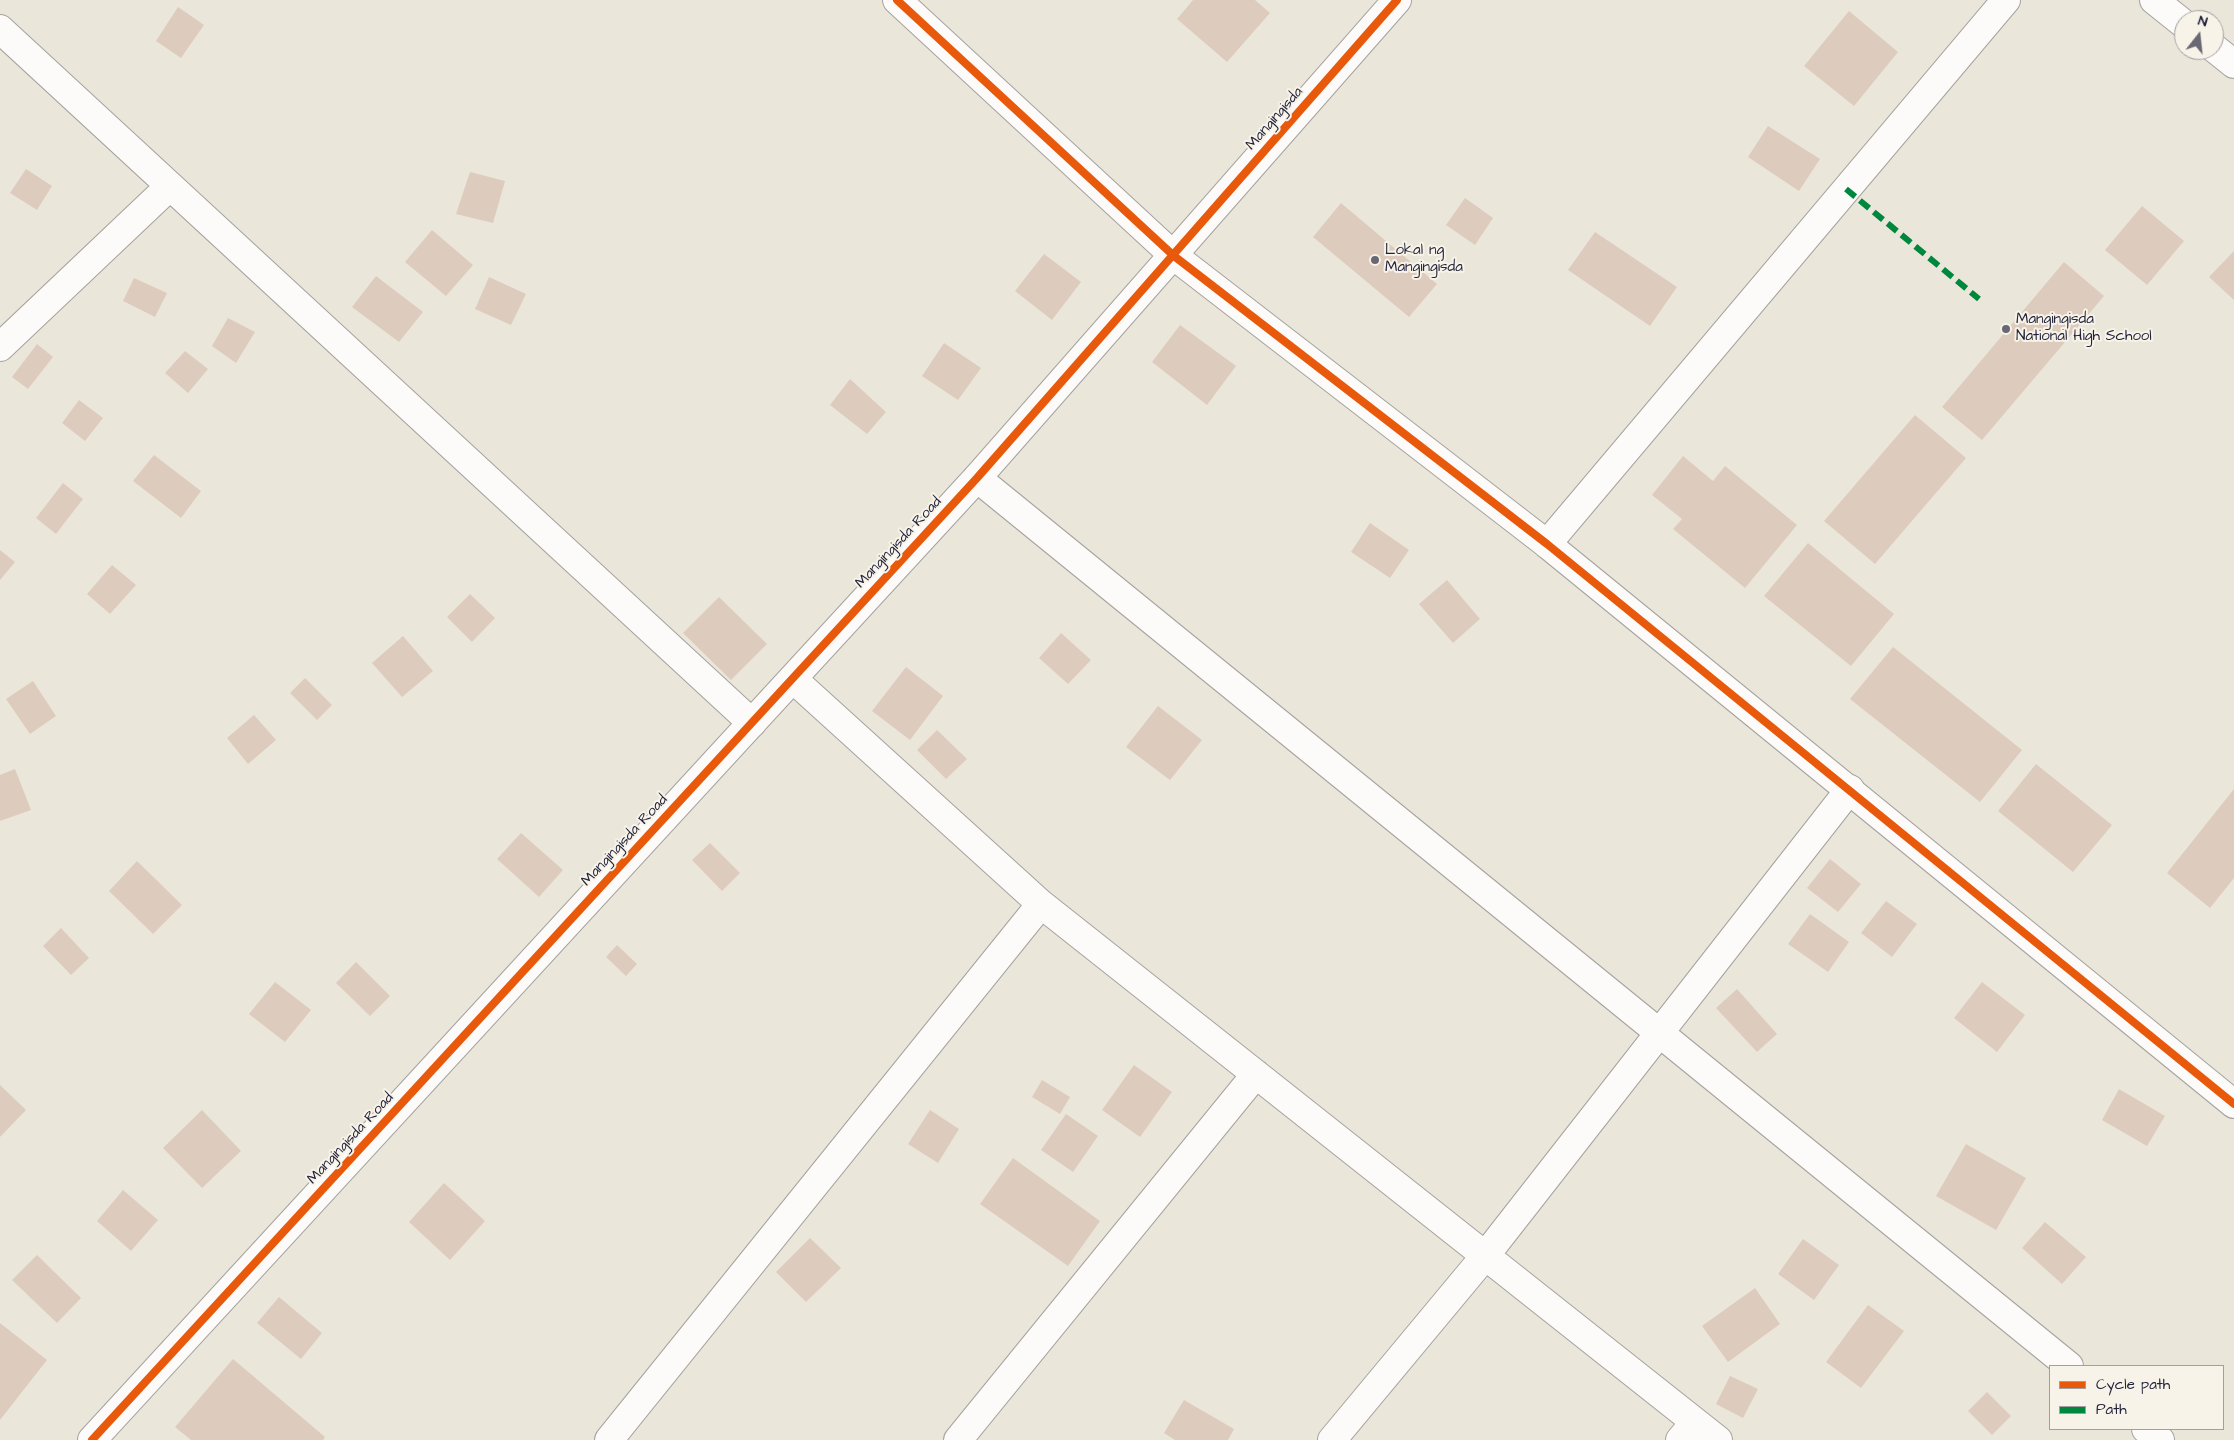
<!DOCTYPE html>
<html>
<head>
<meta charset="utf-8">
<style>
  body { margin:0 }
  #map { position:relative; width:2234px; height:1440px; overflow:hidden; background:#ebe6da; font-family:"Architects Daughter",sans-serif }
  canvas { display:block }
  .legend { position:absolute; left:2049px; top:1365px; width:175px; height:65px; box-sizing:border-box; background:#f7f3e8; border:1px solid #a29fa3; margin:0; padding:6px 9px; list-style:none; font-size:15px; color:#22223b }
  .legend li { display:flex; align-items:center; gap:10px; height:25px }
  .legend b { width:25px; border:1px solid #a29fa3 }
  .north { position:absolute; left:2174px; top:10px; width:50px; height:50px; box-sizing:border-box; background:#f7f3e8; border:1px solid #a29fa3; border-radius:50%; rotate:16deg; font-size:14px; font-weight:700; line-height:20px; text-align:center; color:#22223b }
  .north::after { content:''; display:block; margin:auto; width:18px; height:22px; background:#686773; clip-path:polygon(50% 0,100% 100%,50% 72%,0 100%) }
</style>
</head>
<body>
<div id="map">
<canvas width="2234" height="1440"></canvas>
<ul class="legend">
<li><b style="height:6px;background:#e8590c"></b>Cycle path</li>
<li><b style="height:6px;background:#00873e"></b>Path</li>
</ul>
<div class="north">N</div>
</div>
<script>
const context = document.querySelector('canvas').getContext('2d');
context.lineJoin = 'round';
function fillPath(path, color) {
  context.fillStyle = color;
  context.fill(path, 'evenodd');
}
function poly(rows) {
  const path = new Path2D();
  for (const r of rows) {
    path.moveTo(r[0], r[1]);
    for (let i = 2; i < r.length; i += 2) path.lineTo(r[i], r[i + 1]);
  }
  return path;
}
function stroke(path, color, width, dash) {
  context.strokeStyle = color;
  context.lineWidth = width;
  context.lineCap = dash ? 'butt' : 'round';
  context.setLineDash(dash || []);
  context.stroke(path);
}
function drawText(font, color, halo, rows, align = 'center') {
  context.font = font + ' "Architects Daughter",sans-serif';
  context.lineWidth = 4;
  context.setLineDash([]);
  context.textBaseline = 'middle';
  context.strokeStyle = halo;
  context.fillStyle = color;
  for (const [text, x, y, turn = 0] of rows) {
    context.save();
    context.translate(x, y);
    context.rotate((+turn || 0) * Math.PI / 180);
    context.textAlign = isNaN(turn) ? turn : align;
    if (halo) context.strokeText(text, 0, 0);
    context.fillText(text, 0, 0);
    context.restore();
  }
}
const building = poly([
  [1193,0,1255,0,1270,13,1227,62,1177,19],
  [178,7,204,25,181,58,156,41],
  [1849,11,1898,52,1854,106,1804,66],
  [1768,126,1820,159,1799,191,1748,157],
  [26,169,52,186,37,210,10,193],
  [470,172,505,181,493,223,456,214],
  [1465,198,1493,218,1475,245,1446,225],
  [1341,203,1437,284,1409,317,1313,237],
  [2142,206,2184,241,2147,285,2105,250],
  [432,230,473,265,446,296,405,262],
  [1595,232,1677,287,1650,326,1568,270],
  [2234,251,2234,300,2209,277],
  [1044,254,1081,282,1052,320,1015,291],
  [2064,262,2104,296,1982,440,1942,407],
  [376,276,423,312,399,342,352,307],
  [489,277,526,294,511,325,475,309],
  [134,278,167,293,155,317,123,301],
  [228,318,255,332,236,363,212,346],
  [1180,325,1236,366,1207,405,1152,362],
  [944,343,981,368,958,400,922,376],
  [37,344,53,357,28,389,12,377],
  [185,351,208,369,188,393,165,373],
  [850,379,886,412,867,434,830,405],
  [79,400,103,418,85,441,62,423],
  [1915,415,1966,458,1875,564,1824,521],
  [154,455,201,491,181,518,133,481],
  [1683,456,1713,481,1725,466,1797,525,1745,588,1673,529,1682,519,1652,495],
  [63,483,83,499,56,534,36,518],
  [1370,523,1409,550,1390,578,1351,552],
  [1808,543,1894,614,1851,666,1764,596],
  [0,550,15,562,0,580],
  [112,565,136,585,110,614,87,594],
  [1447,580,1480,619,1453,643,1419,604],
  [470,594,495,618,472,642,447,617],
  [719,597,767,644,731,680,683,633],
  [1061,633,1091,660,1068,684,1039,658],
  [403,636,433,671,402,697,372,663],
  [1893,647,2022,750,1980,802,1850,699],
  [906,667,943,696,910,740,872,711],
  [305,678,332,705,317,720,290,693],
  [33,681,56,716,30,734,6,699],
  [1158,706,1202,740,1170,780,1126,747],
  [254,715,276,740,248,764,227,738],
  [937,730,967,759,946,779,917,750],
  [2036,764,2112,825,2073,872,1998,811],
  [15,769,31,810,0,821,0,775],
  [2234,789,2234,878,2210,908,2167,873],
  [521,833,563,870,539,897,497,859],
  [710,843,740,873,722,891,692,860],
  [1830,859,1861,884,1838,912,1807,888],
  [137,861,182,905,153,934,109,891],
  [1886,901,1917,924,1892,957,1861,933],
  [1810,914,1849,942,1828,972,1788,944],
  [61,928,89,958,71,975,43,946],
  [617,945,637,964,626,976,606,957],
  [356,962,390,996,370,1016,336,983],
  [275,982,311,1010,285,1042,249,1014],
  [1982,982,2025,1015,1997,1052,1954,1018],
  [1737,989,1777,1034,1757,1052,1716,1008],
  [1134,1065,1172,1092,1140,1137,1102,1110],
  [1042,1080,1070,1097,1060,1114,1032,1097],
  [0,1085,26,1110,0,1137],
  [2119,1089,2165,1116,2147,1146,2102,1120],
  [202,1110,241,1151,202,1188,163,1148],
  [930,1110,959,1129,938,1163,908,1144],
  [1066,1114,1098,1136,1073,1172,1041,1150],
  [1966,1144,2026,1178,1996,1230,1936,1196],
  [1013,1158,1100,1221,1068,1266,980,1204],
  [444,1183,485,1221,450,1260,409,1222],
  [123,1190,158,1220,131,1251,97,1221],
  [2045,1222,2086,1257,2062,1284,2022,1248],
  [810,1238,841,1268,806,1302,776,1272],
  [1803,1239,1839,1265,1814,1300,1778,1274],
  [37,1255,81,1298,57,1323,12,1280],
  [1755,1288,1780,1324,1728,1362,1702,1326],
  [279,1297,322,1333,301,1359,257,1323],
  [1868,1305,1904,1331,1861,1388,1826,1362],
  [0,1323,47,1360,0,1420],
  [233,1359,325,1437,323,1440,191,1440,175,1427],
  [1730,1376,1758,1389,1743,1418,1716,1404],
  [1987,1392,2011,1416,1992,1435,1968,1411],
  [1184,1400,1234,1429,1228,1440,1175,1440,1164,1433]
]);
const street = poly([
  [897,0,1174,256],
  [2154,0,2184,24],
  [0,29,752,723],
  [2214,48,2234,64],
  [0,347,170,186],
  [977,478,2069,1366],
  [1547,544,2006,0],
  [793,679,1041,904,1718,1440],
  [2146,1429,2160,1440],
  [609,1440,1041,904],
  [958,1440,1256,1074],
  [1332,1440,1485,1256,1850,789],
  [1680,1440,1695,1422]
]);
const secondary = poly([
  [1174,256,1547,544,2234,1104],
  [92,1440,977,478,1397,0]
]);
const quiet = poly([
  [1846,189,1979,299]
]);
const cycleway = poly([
  [897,0,1174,256,1547,544,2234,1104],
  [92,1440,977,478,1397,0]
]);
const markers = [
  [1375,260,5,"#686773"],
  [2006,329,5,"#686773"]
];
const streetNames = [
  ["Mangingisda",1275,119,-49],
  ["Mangingisda Road",899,543,-47],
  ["Mangingisda Road",625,841,-47],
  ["Mangingisda Road",351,1139,-47]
];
const poiNames = [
  ["Lokal ng",1385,251],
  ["Mangingisda",1385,268],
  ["Mangingisda",2016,320],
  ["National High School",2016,337]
];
fillPath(building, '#ddccbe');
stroke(street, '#a5a29f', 30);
stroke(secondary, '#a5a29f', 30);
stroke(street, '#fcfbf9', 28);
stroke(secondary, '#fcfbf9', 28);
stroke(quiet, '#00873e', 6, [12, 6]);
stroke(cycleway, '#e8590c', 8);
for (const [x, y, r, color] of markers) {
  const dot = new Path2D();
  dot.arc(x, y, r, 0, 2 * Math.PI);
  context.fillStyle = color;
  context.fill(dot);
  stroke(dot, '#f7f3e8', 2);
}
drawText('15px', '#22223b', '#f7f3e8', streetNames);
drawText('15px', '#22223b', '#f7f3e8', poiNames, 'left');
</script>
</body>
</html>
